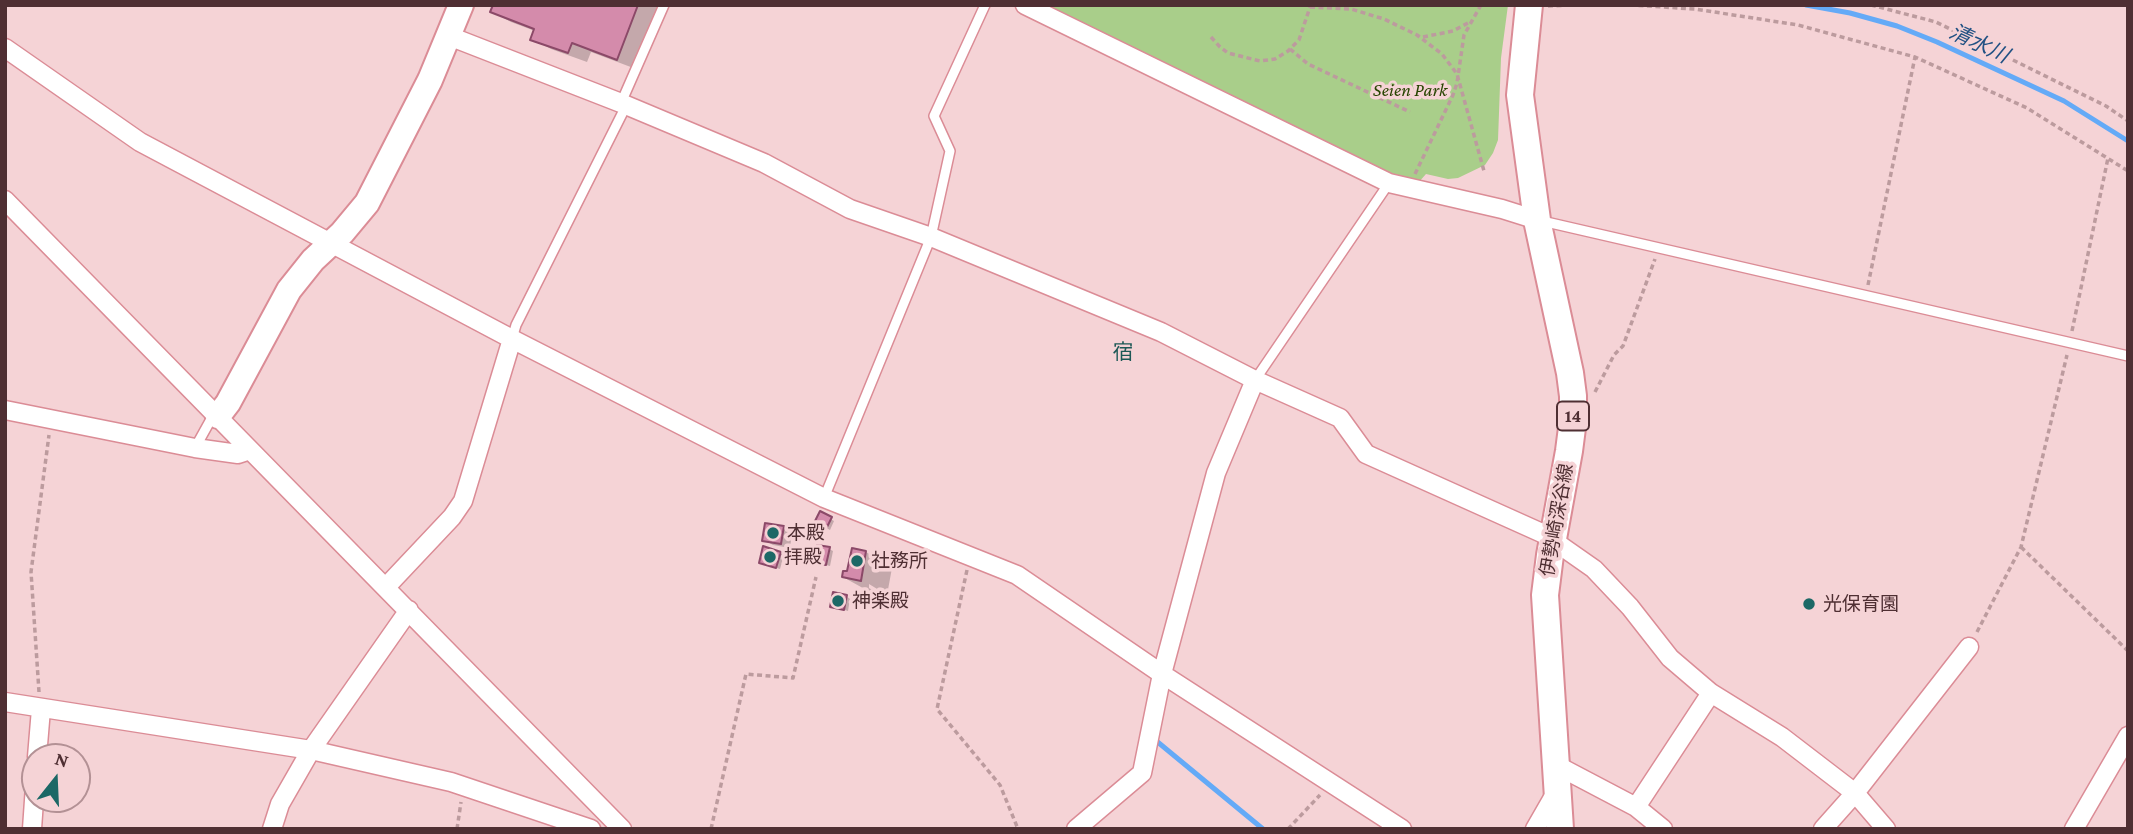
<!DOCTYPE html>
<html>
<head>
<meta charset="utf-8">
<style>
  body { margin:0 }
  #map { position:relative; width:2133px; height:834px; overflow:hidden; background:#f5d3d6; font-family:"Crimson Pro",serif }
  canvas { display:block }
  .frame { position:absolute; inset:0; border:7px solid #4f2f33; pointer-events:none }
  .north { position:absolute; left:21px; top:743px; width:70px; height:70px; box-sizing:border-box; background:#f5d3d6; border:2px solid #b39195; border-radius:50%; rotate:18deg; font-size:19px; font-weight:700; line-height:28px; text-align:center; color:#4f2f33 }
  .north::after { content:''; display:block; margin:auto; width:24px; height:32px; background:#1c6866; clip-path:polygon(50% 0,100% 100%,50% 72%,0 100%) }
</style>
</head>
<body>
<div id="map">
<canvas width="2133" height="834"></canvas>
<div class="frame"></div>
<div class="north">N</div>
</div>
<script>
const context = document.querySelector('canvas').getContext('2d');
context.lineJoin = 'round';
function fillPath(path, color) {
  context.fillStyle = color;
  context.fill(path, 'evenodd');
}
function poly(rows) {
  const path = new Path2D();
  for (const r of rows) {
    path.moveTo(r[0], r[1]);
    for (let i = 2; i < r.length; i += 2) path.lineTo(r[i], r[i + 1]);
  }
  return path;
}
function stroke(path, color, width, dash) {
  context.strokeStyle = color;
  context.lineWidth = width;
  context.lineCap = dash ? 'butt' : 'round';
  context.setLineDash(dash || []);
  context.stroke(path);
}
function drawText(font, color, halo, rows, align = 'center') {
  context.font = font + ' "Crimson Pro","Noto Sans JP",serif';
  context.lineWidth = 7;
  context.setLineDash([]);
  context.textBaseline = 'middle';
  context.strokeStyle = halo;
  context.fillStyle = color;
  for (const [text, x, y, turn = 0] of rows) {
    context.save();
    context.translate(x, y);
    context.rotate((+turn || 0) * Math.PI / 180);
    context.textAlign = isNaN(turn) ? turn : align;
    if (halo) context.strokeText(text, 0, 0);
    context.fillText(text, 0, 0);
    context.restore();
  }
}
const green = poly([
  [1042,5,1508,5,1501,58,1498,140,1493,153,1485,165,1458,178,1448,179,1426,174,1418,183,1391,176]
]);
const shadow = poly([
  [495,5,660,5,636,69,591,52,587,62,551,49,532,39,535,31,511,22,492,12],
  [821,514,834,521,830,530,816,522],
  [783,528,792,533,790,548,773,545,764,540],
  [829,549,833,551,830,566,815,562],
  [866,552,892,568,887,595,869,584,869,588,879,594,870,592,843,577],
  [780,553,784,555,780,569,764,564],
  [846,596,850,599,848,611,832,606]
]);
const stream = poly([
  [1806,5,1850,13,1897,26,1937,42,2064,101,2128,141],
  [1154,739,1263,829]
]);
const building = poly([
  [493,5,638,5,617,60,572,43,568,53,530,40,534,29,490,12,493,5],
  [820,511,832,517,826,529,814,523,820,511],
  [765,523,784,526,781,544,762,541,765,523],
  [817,545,830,547,826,565,813,563,817,545],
  [763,546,781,552,776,568,759,563,763,546],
  [852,548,866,551,861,581,842,577,843,571,847,571,852,548],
  [833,592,847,595,844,610,830,607,833,592]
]);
const path = poly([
  [1630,5,1695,9,1798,25,1915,57,2027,108,2128,171],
  [1871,5,1936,22,2106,106,2128,121],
  [1548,6,1573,5],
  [1310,7,1351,9,1384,19,1417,35,1442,54,1457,74,1484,171],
  [1211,37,1220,47,1228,53,1260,61,1275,59,1288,51,1299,40,1310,7],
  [1423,37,1453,31,1468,23],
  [1290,49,1308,64,1410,112],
  [1415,174,1453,95,1457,83,1464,35,1481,5],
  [1868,285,1915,57],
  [2072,331,2108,158],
  [1595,392,1614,355,1623,346,1655,259],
  [2021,547,2128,651],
  [967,570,937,709,1000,785,1018,829],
  [1977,632,2021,547,2067,355],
  [39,692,31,572,49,435],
  [457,829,461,802],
  [711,829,746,674,793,678,816,577],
  [1288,829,1320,795]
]);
const lane = poly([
  [621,103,664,5],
  [1542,221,2128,356],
  [512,339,516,325,626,106],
  [1255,380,1389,183],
  [195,448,210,421,216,417],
  [824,498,931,237,950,151,934,116,985,5]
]);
const street = poly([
  [1025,5,1389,183,1502,209,1537,220],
  [449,36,621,103,764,163,850,209,931,237,1161,332,1255,380,1340,418,1366,454,1544,534,1594,569,1630,607,1670,658,1711,693,1782,737,1855,793,1886,829],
  [5,48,140,142,512,339,824,498,1017,575,1162,674,1402,829],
  [5,200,622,829],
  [5,410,195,448,238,454,250,450],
  [386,587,452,517,463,501,512,339],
  [5,702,311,750,451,782,591,829],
  [37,757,41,709],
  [1558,766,1636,807,1663,829],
  [1636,807,1711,693],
  [32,829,35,786],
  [272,829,280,804,311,750,409,610],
  [1076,829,1142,773,1162,674,1216,473,1255,380],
  [1535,829,1558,789],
  [1823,829,1855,793,1969,647],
  [2074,829,2128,736]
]);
const secondary = poly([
  [218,416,228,403,289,290,313,260,342,233,367,203,430,80,461,5]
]);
const primary = poly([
  [1529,5,1520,95,1537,220,1570,373,1573,396,1573,420,1569,451,1550,555,1545,595,1560,829]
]);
const markers = [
  [773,533,7,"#1c6866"],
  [770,557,7,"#1c6866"],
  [857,561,7,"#1c6866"],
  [838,601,7,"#1c6866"],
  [1809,604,7,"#1c6866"]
];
const shields = [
  [1573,416,32]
];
const shieldNames = [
  ["14",1573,416]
];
const parkNames = [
  ["Seien Park",1410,90]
];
const streetNames = [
  ["伊勢崎深谷線",1557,520,-80]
];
const poiNames = [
  ["本殿",787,533],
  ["拝殿",784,557],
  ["社務所",871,561],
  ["神楽殿",852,601],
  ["光保育園",1823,604]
];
const waterNames = [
  ["清水川",1979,44,25]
];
const neighbourhoodNames = [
  ["宿",1123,353]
];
fillPath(green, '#a9ce8a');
fillPath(shadow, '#0003');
stroke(stream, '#64aaf7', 5);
fillPath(building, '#d48bab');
stroke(building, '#8b4968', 2);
stroke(lane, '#db8c96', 12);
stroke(street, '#db8c96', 21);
stroke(secondary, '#db8c96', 28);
stroke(primary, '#db8c96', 30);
stroke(path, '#bc9b9e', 3.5, [5, 3.5]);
stroke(lane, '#fff', 9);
stroke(street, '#fff', 18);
stroke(secondary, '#fff', 24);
stroke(primary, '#fff', 26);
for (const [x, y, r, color] of markers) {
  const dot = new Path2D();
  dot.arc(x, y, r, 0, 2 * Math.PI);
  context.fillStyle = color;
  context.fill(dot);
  stroke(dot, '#f5d3d6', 2.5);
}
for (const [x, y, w] of shields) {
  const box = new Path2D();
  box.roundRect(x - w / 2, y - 14.5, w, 29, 5);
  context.fillStyle = '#f5d3d6';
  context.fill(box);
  stroke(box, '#4f2f33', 2);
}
drawText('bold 18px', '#4f2f33', null, shieldNames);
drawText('italic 19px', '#274400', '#f5d3d6', parkNames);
drawText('19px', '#4f2f33', '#f5d3d6', streetNames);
drawText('19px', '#4f2f33', '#f5d3d6', poiNames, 'left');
drawText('italic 21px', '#215183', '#f5d3d6', waterNames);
drawText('21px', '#1d5856', '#f5d3d6', neighbourhoodNames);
</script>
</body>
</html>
